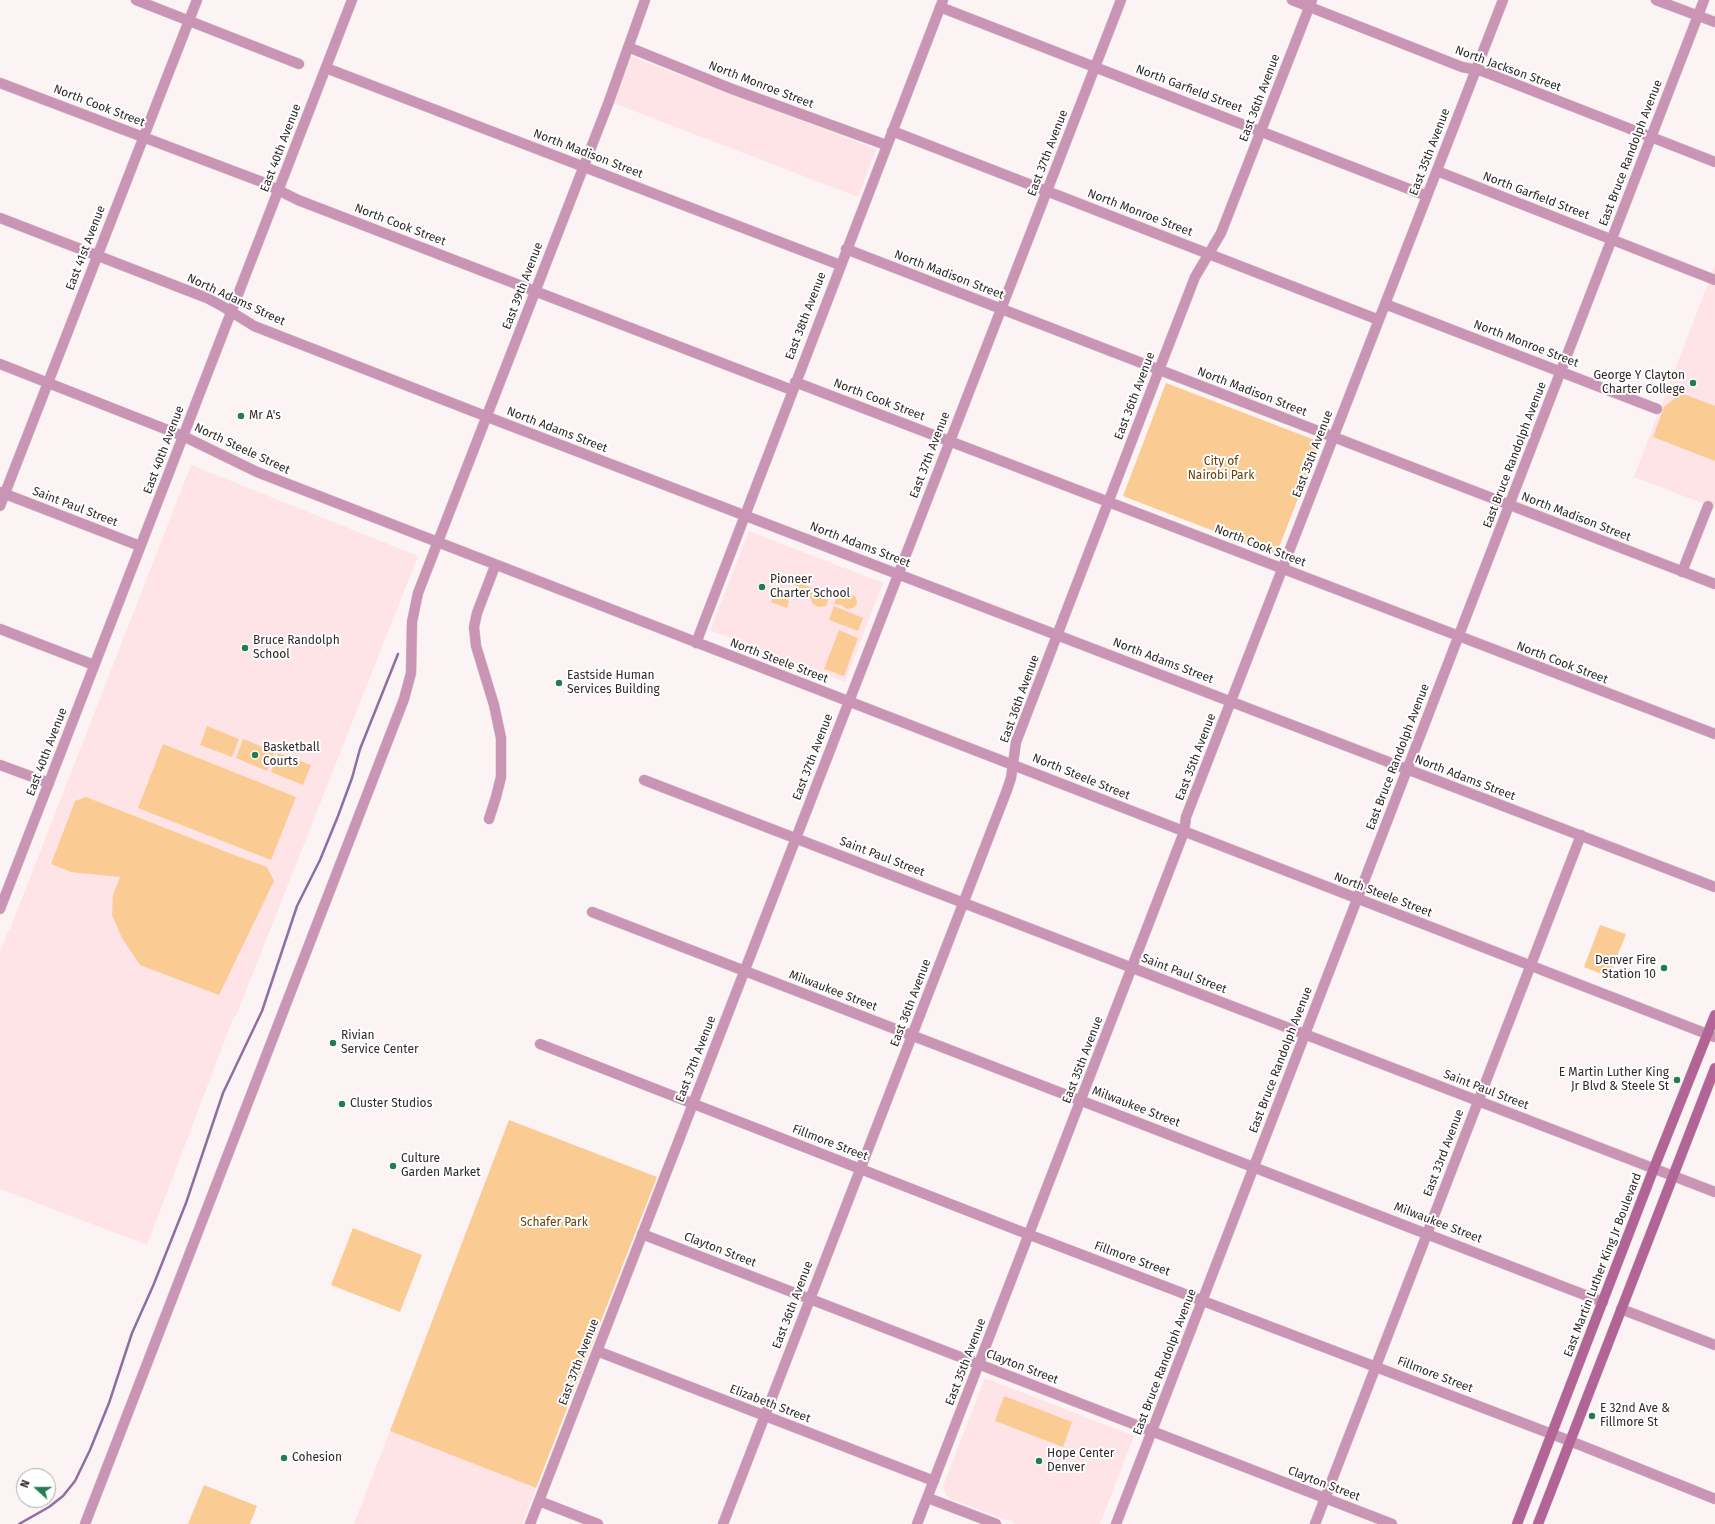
<!DOCTYPE html>
<html>
<head>
<meta charset="utf-8">
<style>
  body { margin:0 }
  #map { position:relative; width:1715px; height:1524px; overflow:hidden; background:#fcf3f4; font-family:"Fira Sans",sans-serif }
  canvas { display:block }
  .north { position:absolute; left:16px; top:1468px; width:40px; height:40px; box-sizing:border-box; background:#fff; border:1px solid #ada9a9; border-radius:50%; rotate:291deg; font-size:11px; font-weight:700; line-height:16px; text-align:center; color:#312829 }
  .north::after { content:''; display:block; margin:auto; width:14px; height:18px; background:#237c51; clip-path:polygon(50% 0,100% 100%,50% 72%,0 100%) }
</style>
</head>
<body>
<div id="map">
<canvas width="1715" height="1524"></canvas>
<div class="north">N</div>
</div>
<script>
const context = document.querySelector('canvas').getContext('2d');
context.lineJoin = 'round';
function fillPath(path, color) {
  context.fillStyle = color;
  context.fill(path, 'evenodd');
}
function poly(rows) {
  const path = new Path2D();
  for (const r of rows) {
    path.moveTo(r[0], r[1]);
    for (let i = 2; i < r.length; i += 2) path.lineTo(r[i], r[i + 1]);
  }
  return path;
}
function stroke(path, color, width, dash) {
  context.strokeStyle = color;
  context.lineWidth = width;
  context.lineCap = dash ? 'butt' : 'round';
  context.setLineDash(dash || []);
  context.stroke(path);
}
function drawText(font, color, halo, rows, align = 'center') {
  context.font = font + ' "Fira Sans",sans-serif';
  context.lineWidth = 4;
  context.setLineDash([]);
  context.textBaseline = 'middle';
  context.strokeStyle = halo;
  context.fillStyle = color;
  for (const [text, x, y, turn = 0] of rows) {
    context.save();
    context.translate(x, y);
    context.rotate((+turn || 0) * Math.PI / 180);
    context.textAlign = isNaN(turn) ? turn : align;
    if (halo) context.strokeText(text, 0, 0);
    context.fillText(text, 0, 0);
    context.restore();
  }
}
const built = poly([
  [630,56,876,149,858,197,613,103],
  [1715,265,1715,508,1634,477],
  [191,465,418,556,236,1016,234,1016,147,1245,0,1189,0,952,9,929,81,957,10,929],
  [749,531,883,583,845,682,710,630],
  [985,1378,1134,1436,1100,1524,1017,1524,951,1499,946,1495,943,1486],
  [390,1431,536,1488,522,1524,354,1524]
]);
const green = poly([
  [1166,383,1320,442,1276,555,1123,496],
  [1681,393,1715,406,1715,461,1653,437,1664,407],
  [794,581,830,595,826,606,819,607,813,604,810,598,804,596,801,590,795,586],
  [776,587,781,587,782,591,787,596,789,602,787,608,771,602],
  [840,590,856,597,857,604,853,608,847,609,841,605,834,604],
  [834,606,863,618,858,631,829,620],
  [839,630,858,638,844,676,824,669],
  [207,726,239,739,232,757,200,745],
  [243,739,275,752,267,771,236,758],
  [163,744,296,797,271,860,138,808],
  [278,753,311,765,303,785,271,772],
  [86,797,229,853,267,867,274,881,219,995,140,965,122,938,112,915,113,895,120,877,71,872,51,864,75,801],
  [1600,925,1626,934,1609,977,1584,967],
  [509,1120,657,1177,536,1488,390,1431],
  [353,1228,422,1255,400,1312,331,1285],
  [1004,1396,1072,1422,1063,1447,995,1421],
  [204,1485,257,1506,250,1524,188,1524]
]);
const stream = poly([
  [19,1524,49,1507,63,1496,75,1481,90,1450,109,1403,132,1333,153,1286,186,1203,223,1093,262,1011,297,906,320,860,338,816,352,778,360,749,398,654]
]);
const minor = poly([
  [136,0,299,64],
  [1292,0,1462,67,1482,71,1715,162],
  [1656,0,1715,22],
  [940,7,1427,196],
  [628,47,732,89,886,145],
  [326,68,840,265],
  [0,83,262,182,298,200,792,390],
  [892,131,1379,320],
  [1437,171,1715,280],
  [0,218,207,298,222,306,254,326,498,421,1715,887],
  [846,249,1715,584],
  [1385,304,1657,409],
  [795,382,1715,734],
  [0,492,140,546],
  [0,506,197,0],
  [1682,572,1708,506],
  [0,629,94,665],
  [696,643,943,0],
  [0,765,49,783],
  [644,780,1715,1192],
  [489,819,496,797,501,777,501,738,494,705,476,646,474,627,477,613,495,566],
  [592,912,1603,1302],
  [540,1044,1017,1230,1570,1441,1715,1499],
  [642,1234,1392,1524],
  [1621,1309,1715,1345],
  [597,1351,934,1481],
  [928,1498,996,1524],
  [539,1501,598,1524],
  [85,1524,404,699,411,673,412,622,418,593,608,104,645,0],
  [530,1524,1121,0],
  [723,1524,1007,790,1011,778,1016,742,1159,370,1195,277,1221,233,1312,0],
  [917,1524,1184,832,1186,817,1503,0],
  [1315,1524,1581,835]
]);
const tertiary = poly([
  [0,364,183,436,257,472,1715,1037],
  [0,909,352,0],
  [1116,1524,1704,0]
]);
const secondary = poly([
  [1517,1524,1654,1168,1715,1015],
  [1538,1524,1715,1068]
]);
const markers = [
  [1693,383,4,"#237c51"],
  [241,416,4,"#237c51"],
  [762,587,4,"#237c51"],
  [245,648,4,"#237c51"],
  [559,683,4,"#237c51"],
  [255,755,4,"#237c51"],
  [1664,968,4,"#237c51"],
  [333,1043,4,"#237c51"],
  [1677,1080,4,"#237c51"],
  [342,1104,4,"#237c51"],
  [393,1166,4,"#237c51"],
  [1592,1416,4,"#237c51"],
  [284,1458,4,"#237c51"],
  [1039,1461,4,"#237c51"]
];
const streetNames = [
  ["North Jackson Street",1508,69,20],
  ["North Monroe Street",761,85,21],
  ["North Garfield Street",1189,89,21],
  ["East 36th Avenue",1260,98,-69],
  ["North Cook Street",99,106,21],
  ["East 40th Avenue",281,148,-69],
  ["East 35th Avenue",1430,152,-69],
  ["East 37th Avenue",1048,153,-69],
  ["East Bruce Randolph Avenue",1631,153,-69],
  ["North Madison Street",588,154,21],
  ["North Garfield Street",1536,196,21],
  ["North Monroe Street",1140,213,21],
  ["North Cook Street",400,225,21],
  ["East 41st Avenue",86,248,-69],
  ["North Madison Street",949,275,21],
  ["East 39th Avenue",523,286,-69],
  ["North Adams Street",236,300,25],
  ["East 38th Avenue",806,316,-69],
  ["North Monroe Street",1526,344,21],
  ["North Madison Street",1252,392,21],
  ["East 36th Avenue",1135,396,-69],
  ["North Cook Street",879,400,21],
  ["North Adams Street",557,430,21],
  ["North Steele Street",242,449,25],
  ["East 40th Avenue",164,450,-69],
  ["East 35th Avenue",1313,454,-69],
  ["East 37th Avenue",930,455,-69],
  ["East Bruce Randolph Avenue",1515,455,-69],
  ["Saint Paul Street",75,507,21],
  ["North Madison Street",1576,517,21],
  ["North Adams Street",860,545,21],
  ["North Cook Street",1260,546,21],
  ["North Steele Street",779,661,21],
  ["North Adams Street",1163,661,21],
  ["North Cook Street",1562,663,21],
  ["East 36th Avenue",1020,699,-70],
  ["East 40th Avenue",47,752,-69],
  ["East 37th Avenue",813,757,-69],
  ["East 35th Avenue",1196,757,-69],
  ["East Bruce Randolph Avenue",1398,757,-69],
  ["North Steele Street",1081,777,22],
  ["North Adams Street",1465,778,21],
  ["Saint Paul Street",882,857,21],
  ["North Steele Street",1383,895,21],
  ["Saint Paul Street",1184,974,21],
  ["Milwaukee Street",833,991,21],
  ["East 36th Avenue",911,1003,-69],
  ["East 37th Avenue",696,1059,-69],
  ["East 35th Avenue",1083,1060,-69],
  ["East Bruce Randolph Avenue",1281,1060,-69],
  ["Saint Paul Street",1486,1090,21],
  ["Milwaukee Street",1136,1107,21],
  ["Fillmore Street",830,1143,21],
  ["East 33rd Avenue",1444,1153,-69],
  ["Milwaukee Street",1438,1223,21],
  ["Clayton Street",720,1250,21],
  ["Fillmore Street",1132,1259,20],
  ["East Martin Luther King Jr Boulevard",1603,1265,-69],
  ["East 36th Avenue",793,1305,-69],
  ["East 37th Avenue",579,1362,-69],
  ["East 35th Avenue",966,1362,-69],
  ["East Bruce Randolph Avenue",1165,1362,-69],
  ["Clayton Street",1022,1367,21],
  ["Fillmore Street",1435,1375,21],
  ["Elizabeth Street",770,1404,21],
  ["Clayton Street",1324,1484,21]
];
const poiNames = [
  ["George Y Clayton",1685,376,"right"],
  ["Charter College",1685,390,"right"],
  ["Mr A's",249,416],
  ["Pioneer",770,580],
  ["Charter School",770,594],
  ["Bruce Randolph",253,641],
  ["School",253,655],
  ["Eastside Human",567,676],
  ["Services Building",567,690],
  ["Basketball",263,748],
  ["Courts",263,762],
  ["Denver Fire",1656,961,"right"],
  ["Station 10",1656,975,"right"],
  ["Rivian",341,1036],
  ["Service Center",341,1050],
  ["E Martin Luther King",1669,1073,"right"],
  ["Jr Blvd & Steele St",1669,1087,"right"],
  ["Cluster Studios",350,1104],
  ["Culture",401,1159],
  ["Garden Market",401,1173],
  ["E 32nd Ave &",1600,1409],
  ["Fillmore St",1600,1423],
  ["Hope Center",1047,1454],
  ["Denver",1047,1468],
  ["Cohesion",292,1458]
];
const parkNames = [
  ["City of",1221,462],
  ["Nairobi Park",1221,476],
  ["Schafer Park",554,1223]
];
fillPath(built, '#fee4e6');
fillPath(green, '#fbcb94');
stroke(stream, '#916ea1', 2.5);
stroke(minor, '#d7cecf', 11);
stroke(tertiary, '#d7cecf', 11);
stroke(secondary, '#d7cecf', 11);
stroke(minor, '#ca94b5', 10);
stroke(tertiary, '#ca94b5', 10);
stroke(secondary, '#b16495', 10);
for (const [x, y, r, color] of markers) {
  const dot = new Path2D();
  dot.arc(x, y, r, 0, 2 * Math.PI);
  context.fillStyle = color;
  context.fill(dot);
  stroke(dot, '#fff', 1.5);
}
drawText('12px', '#312829', '#fff', streetNames);
drawText('12px', '#312829', '#fff', poiNames, 'left');
drawText('12px', '#674106', '#fff', parkNames);
</script>
</body>
</html>
